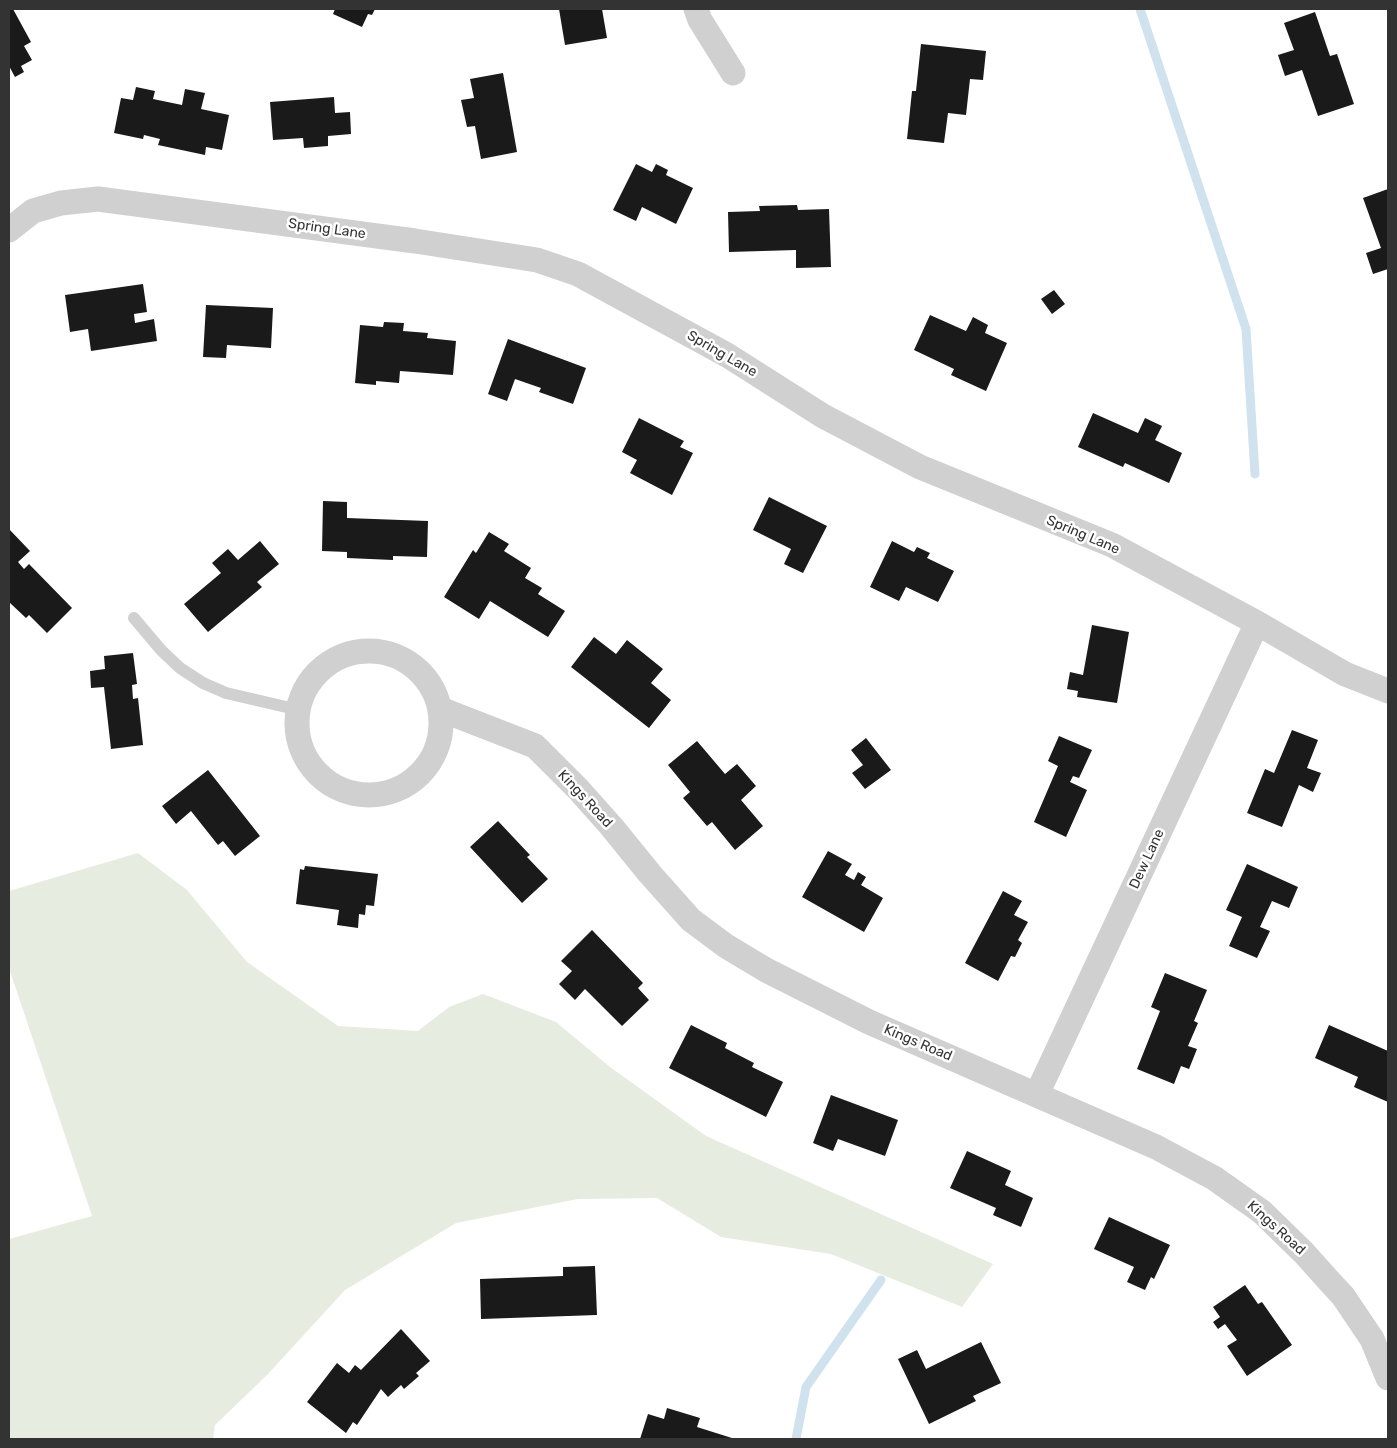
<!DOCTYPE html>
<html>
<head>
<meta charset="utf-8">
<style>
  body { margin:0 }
  #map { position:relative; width:1397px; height:1448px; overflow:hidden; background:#fff; font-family:Rubik,sans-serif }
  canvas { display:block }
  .frame { position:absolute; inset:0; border:10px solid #333; pointer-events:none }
</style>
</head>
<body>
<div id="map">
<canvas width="1397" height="1448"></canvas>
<div class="frame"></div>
</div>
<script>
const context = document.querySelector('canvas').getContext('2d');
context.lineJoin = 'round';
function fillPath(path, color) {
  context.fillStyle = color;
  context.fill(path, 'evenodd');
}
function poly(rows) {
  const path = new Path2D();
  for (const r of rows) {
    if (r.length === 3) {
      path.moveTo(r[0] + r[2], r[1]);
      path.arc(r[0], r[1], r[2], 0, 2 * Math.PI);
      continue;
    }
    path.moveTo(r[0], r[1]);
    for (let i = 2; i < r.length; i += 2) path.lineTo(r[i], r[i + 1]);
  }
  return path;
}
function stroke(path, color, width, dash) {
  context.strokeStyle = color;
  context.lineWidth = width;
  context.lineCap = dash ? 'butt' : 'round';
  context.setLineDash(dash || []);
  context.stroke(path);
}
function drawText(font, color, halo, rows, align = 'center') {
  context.font = font + ' Rubik,sans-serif';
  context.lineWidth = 5;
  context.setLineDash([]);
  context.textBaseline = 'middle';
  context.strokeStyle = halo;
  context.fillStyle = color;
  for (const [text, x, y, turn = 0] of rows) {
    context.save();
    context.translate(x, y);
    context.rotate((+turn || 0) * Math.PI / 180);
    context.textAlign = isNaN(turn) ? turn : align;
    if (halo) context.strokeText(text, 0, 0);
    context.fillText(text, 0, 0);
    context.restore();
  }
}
const green = poly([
  [138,853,187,890,247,962,338,1026,418,1031,449,1007,483,994,556,1022,610,1067,706,1136,993,1264,962,1307,831,1254,721,1237,657,1198,578,1199,456,1223,345,1290,268,1374,215,1425,213,1439,9,1439,9,1239,92,1216,9,968,9,891]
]);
const stream = poly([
  [1140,9,1246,329,1255,474],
  [796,1439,806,1387,881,1280]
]);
const building = poly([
  [9,9,13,9,31,42,24,46,32,60,21,66,24,72,15,77,9,66],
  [335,9,375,9,372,15,368,14,362,27,333,14],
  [559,9,602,9,607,38,565,45],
  [1315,12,1330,56,1337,54,1354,104,1318,116,1302,70,1285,76,1278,55,1294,50,1284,23],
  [921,44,986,51,983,80,970,79,966,115,948,113,944,143,907,139,912,91,916,91],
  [503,73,517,152,481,159,475,126,467,127,461,100,474,98,470,79],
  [136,87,155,91,153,99,182,105,185,89,205,93,201,109,229,115,222,150,206,147,205,155,158,145,160,139,144,135,143,139,114,133,121,98,133,100],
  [334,97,335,113,350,112,351,134,328,136,328,146,304,148,303,138,273,140,270,102],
  [636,164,652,172,656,164,668,170,666,175,693,188,676,224,642,207,636,221,613,210],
  [1388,189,1388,269,1373,274,1366,253,1381,248,1363,198],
  [797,205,798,210,829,209,831,267,796,268,796,250,729,252,728,212,760,211,759,206],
  [143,284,147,312,134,314,135,323,154,319,157,341,91,351,88,329,70,332,65,295],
  [1054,290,1065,304,1052,314,1041,299],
  [206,305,273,308,271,348,227,345,226,358,203,357],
  [930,315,966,331,973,317,988,325,985,333,1007,343,986,391,951,375,954,369,914,350],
  [384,322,404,323,403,331,428,333,427,338,456,341,453,375,400,371,399,383,376,381,376,385,355,383,360,325,383,327],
  [508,339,586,368,573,404,539,392,541,388,515,379,507,401,488,394],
  [1093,413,1138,433,1145,418,1162,426,1155,440,1182,453,1169,483,1125,463,1123,467,1078,447],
  [639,418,684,441,680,447,693,453,672,495,630,473,637,460,622,452],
  [769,497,827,526,803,573,784,564,791,549,753,530],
  [323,501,347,502,347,518,428,521,427,557,393,556,393,560,347,558,347,552,322,551],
  [9,529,30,551,18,562,24,569,29,564,72,608,47,633,29,615,26,618,9,602],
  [489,532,509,544,504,551,531,568,525,578,542,588,538,594,565,611,548,637,490,601,479,619,444,597,473,550,476,553],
  [260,541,279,564,257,582,262,587,208,632,184,604,221,573,212,563,228,549,238,560],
  [892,541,914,552,917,547,930,553,927,558,954,571,938,602,906,587,899,601,870,587],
  [1092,625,1129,632,1117,703,1077,697,1078,691,1067,689,1070,672,1083,675],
  [594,637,616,654,627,640,663,669,651,683,671,700,649,728,571,667],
  [133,653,137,684,132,685,133,699,138,698,143,745,111,749,104,687,91,688,90,671,105,669,104,656],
  [1292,730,1318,740,1307,768,1321,773,1313,792,1299,785,1282,827,1247,813,1265,769,1274,773],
  [1059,736,1092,750,1079,778,1073,776,1070,782,1087,790,1066,837,1034,822,1058,766,1048,761],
  [866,738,891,770,865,789,852,773,863,765,851,750],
  [697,741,725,774,737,764,756,786,741,800,763,826,735,850,712,822,707,826,683,798,690,792,668,765],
  [208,770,260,836,235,856,223,841,218,845,191,811,176,824,162,806],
  [498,821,530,855,527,857,548,879,522,903,470,847],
  [828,851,852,864,845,875,854,880,858,872,866,877,861,885,883,898,864,932,802,897],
  [1247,864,1298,887,1289,908,1272,901,1260,927,1270,931,1257,958,1229,946,1242,917,1226,910],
  [305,866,378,874,374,906,366,905,365,915,359,914,358,928,337,925,339,910,296,904,300,869,304,870],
  [1003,891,1022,901,1014,915,1028,922,1018,940,1022,943,1015,957,1011,956,998,981,965,963],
  [592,930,643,983,638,988,649,1000,622,1026,585,989,575,1000,559,984,572,971,561,961],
  [1165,973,1207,990,1194,1021,1198,1023,1188,1046,1197,1049,1189,1069,1181,1066,1174,1084,1137,1069,1160,1011,1151,1007],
  [691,1025,727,1043,725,1048,754,1063,752,1067,783,1082,766,1117,669,1068],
  [1329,1025,1388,1051,1388,1102,1354,1087,1358,1077,1315,1058],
  [831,1095,898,1120,885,1156,838,1139,833,1151,813,1143],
  [967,1151,1011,1171,1005,1185,1033,1198,1021,1227,993,1215,996,1208,950,1188],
  [1109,1217,1170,1245,1154,1279,1151,1277,1145,1290,1127,1282,1134,1267,1094,1249],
  [595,1266,597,1315,481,1319,480,1279,563,1276,563,1267],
  [1245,1285,1258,1304,1262,1302,1292,1345,1247,1376,1227,1346,1237,1340,1225,1324,1218,1329,1213,1322,1220,1317,1213,1307],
  [401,1329,430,1361,416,1373,419,1376,404,1389,401,1385,388,1397,381,1389,357,1425,353,1422,346,1433,307,1402,337,1363,349,1373,355,1365,361,1370],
  [981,1342,1001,1383,973,1396,976,1401,929,1424,898,1359,917,1350,926,1369],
  [667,1408,700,1418,697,1427,735,1439,640,1439,648,1414,664,1419]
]);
const service = poly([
  [134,618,161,650,180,668,203,683,226,693,299,710]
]);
const minor = poly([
  [696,9,700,20,733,73],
  [9,230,33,211,61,203,98,199,415,241,537,260,578,274,727,355,823,416,920,467,1112,545,1257,623,1345,674,1388,691],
  [369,723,72],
  [440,709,535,746,578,789,611,826,650,874,691,920,726,946,766,970,869,1022,1156,1147,1214,1178,1262,1212,1304,1253,1330,1282,1343,1296,1372,1339,1388,1378],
  [1037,1094,1257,623]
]);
const streetNames = [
  ["Spring Lane",327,229,8],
  ["Spring Lane",722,354,30],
  ["Spring Lane",1083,535,23],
  ["Kings Road",585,799,47],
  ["Dew Lane",1147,859,-65],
  ["Kings Road",918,1043,23],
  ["Kings Road",1276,1228,42]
];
fillPath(green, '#e6ecdf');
stroke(stream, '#cfe2ee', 9);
fillPath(building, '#1a1a1a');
stroke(service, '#d0d0d0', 12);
stroke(minor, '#d0d0d0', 25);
drawText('14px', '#333', '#fff', streetNames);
</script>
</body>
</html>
